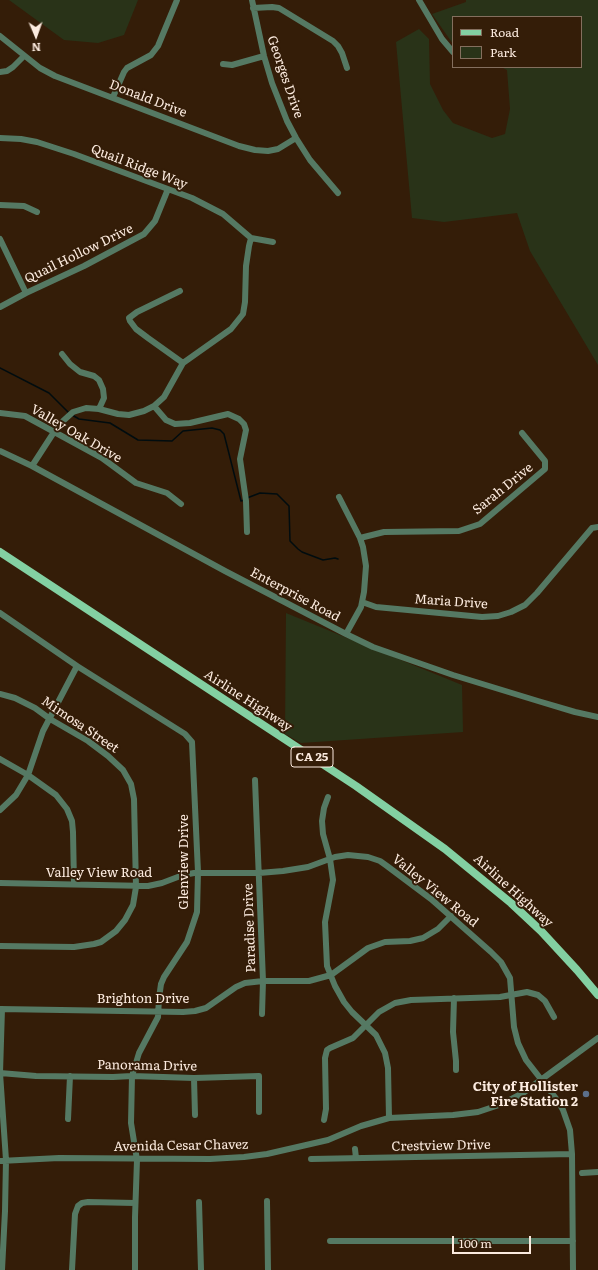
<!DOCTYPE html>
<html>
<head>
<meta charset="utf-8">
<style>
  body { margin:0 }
  #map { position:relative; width:598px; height:1270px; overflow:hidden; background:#341d08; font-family:Literata,serif }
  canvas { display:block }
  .legend { position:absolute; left:452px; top:16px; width:130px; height:52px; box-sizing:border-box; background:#341d08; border:1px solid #846f5e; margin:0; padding:5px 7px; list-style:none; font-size:12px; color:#fcebdf }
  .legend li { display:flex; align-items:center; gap:8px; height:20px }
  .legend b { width:20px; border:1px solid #846f5e }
  .north { position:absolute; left:16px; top:16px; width:40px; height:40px; -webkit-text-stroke:3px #341d08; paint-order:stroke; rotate:178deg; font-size:11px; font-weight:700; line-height:16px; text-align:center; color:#fcebdf }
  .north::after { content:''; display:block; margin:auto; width:14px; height:18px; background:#fcebdf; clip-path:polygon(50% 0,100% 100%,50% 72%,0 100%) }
  .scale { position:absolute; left:452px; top:1236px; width:79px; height:18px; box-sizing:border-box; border:2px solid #fcebdf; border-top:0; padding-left:5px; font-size:12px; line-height:14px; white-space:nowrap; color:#fcebdf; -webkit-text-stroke:3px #341d08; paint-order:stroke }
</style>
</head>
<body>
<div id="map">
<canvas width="598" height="1270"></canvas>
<ul class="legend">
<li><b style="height:5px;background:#83d0a2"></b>Road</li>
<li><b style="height:11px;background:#293318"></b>Park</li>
</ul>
<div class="north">N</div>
<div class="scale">100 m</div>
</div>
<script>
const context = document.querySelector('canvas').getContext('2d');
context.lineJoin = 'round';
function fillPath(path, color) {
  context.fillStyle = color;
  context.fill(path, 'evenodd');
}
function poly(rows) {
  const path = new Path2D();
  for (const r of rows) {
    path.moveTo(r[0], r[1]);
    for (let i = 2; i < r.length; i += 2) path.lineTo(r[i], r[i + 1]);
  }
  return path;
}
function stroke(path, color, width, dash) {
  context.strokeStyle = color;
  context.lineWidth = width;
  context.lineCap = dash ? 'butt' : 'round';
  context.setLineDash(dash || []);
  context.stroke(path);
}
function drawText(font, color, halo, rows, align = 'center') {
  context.font = font + ' Literata,serif';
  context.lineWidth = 4;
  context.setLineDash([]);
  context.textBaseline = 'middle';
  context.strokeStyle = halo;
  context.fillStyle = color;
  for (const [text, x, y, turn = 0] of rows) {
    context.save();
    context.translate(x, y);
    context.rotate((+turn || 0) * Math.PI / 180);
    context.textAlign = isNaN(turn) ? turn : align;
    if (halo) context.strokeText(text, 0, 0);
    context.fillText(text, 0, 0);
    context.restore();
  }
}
const green = poly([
  [9,0,138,0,124,35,98,43,64,40],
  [466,0,598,0,598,365,530,251,517,213,444,222,412,218,396,42,419,29,429,39,430,84,443,110,453,123,492,138,505,134,510,109,507,70,501,67,581,67,581,17,453,17,453,44,432,14,466,2],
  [286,613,462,685,463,732,301,743,285,734]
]);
const stream = poly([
  [0,368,49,393,69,413],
  [72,415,79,419,110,423,138,440,172,441,183,431,212,428,220,430,224,434,241,501,244,500],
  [247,498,260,493,277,494,289,506,290,541,298,549,302,552,323,560,335,558,338,559]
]);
const minor = poly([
  [252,0,264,56,272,83,287,121,296,138,310,160,338,193],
  [419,0,442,39,453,52],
  [253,8,272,7,279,8,333,41,338,46,342,53,347,68],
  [0,36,40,68,55,76,239,146,255,150,268,151,278,149,296,138],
  [223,64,232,65,264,56],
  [0,72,7,71,13,67,24,56],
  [113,97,124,72,127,68,151,55,158,46,177,0],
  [0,138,21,139,37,142,74,154,192,198,223,214,251,238,249,246,246,266,245,302,243,314,231,329,183,363,164,397,154,406,144,411,129,415,118,414,99,409,86,408,73,412,63,421,54,432,32,466],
  [0,205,24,206,37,212],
  [251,238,273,242],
  [0,239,26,293],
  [180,291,137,312,129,318,130,321,136,329,148,338,183,363],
  [0,307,26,293,84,266,144,234,155,221,168,189],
  [62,354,70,364,80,372,94,376,99,380,103,389,104,398,99,409],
  [154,406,166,420,175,424,190,423,228,414,239,419,244,424,246,430,240,459,246,501,247,532],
  [0,413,25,416,102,458,136,483,167,493,181,504],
  [0,451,32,466,225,571,346,634,373,647,453,675,538,701,575,712,598,717],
  [339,497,360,538,363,547,366,566,364,592,361,607,346,634],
  [360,538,384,532,459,531,480,524,545,469,545,461,522,433],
  [362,602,376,607,482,617,498,616,511,612,525,605,537,593,592,528,598,527],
  [0,613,77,666,185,734,192,742,198,872,197,912,187,942,164,977,161,984,159,998,158,1017,139,1053,132,1076,131,1123,137,1160,135,1217,135,1270],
  [0,694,15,698,35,708,50,719,88,741,108,756,123,770,131,784,134,799,136,887,133,905,125,920,116,931,101,942,94,944,74,947,0,946],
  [0,759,28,775,56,795,67,809,72,821,73,832,74,884],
  [255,780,263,981,262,1014],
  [328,797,324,808,322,821,323,834,330,859,333,880,325,922,327,966,335,986,344,1002,352,1012,376,1035,385,1053,388,1068,389,1118],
  [0,810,16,795,28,775,43,731,77,666],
  [0,883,148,886,162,883,183,875,194,873,259,873,283,871,308,867,335,857,348,855,368,857,380,861,387,866,431,899,491,952,501,962,510,978,514,1027,518,1043,526,1060,558,1101,563,1110,570,1130,572,1154,573,1270],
  [454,998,453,1032,456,1061,456,1070],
  [0,1009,183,1012,195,1011,206,1008,236,987,245,983,263,981,309,981,331,975,368,948,385,942,410,941,423,938,438,929,451,916],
  [2,1009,0,1073,6,1160,5,1211,2,1270],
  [0,1073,36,1076,113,1077,132,1076,194,1078,259,1076,259,1112],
  [194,1078,195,1115],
  [68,1119,70,1076],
  [324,1120,326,1109,325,1058,327,1050,330,1048,353,1038,379,1012,395,1003,411,1000,500,997,527,992,538,995,545,1001,554,1017],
  [355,1149,356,1158],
  [311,1159,572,1154],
  [0,1161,59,1158,210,1159,244,1157,267,1154,328,1140,361,1126,389,1118,453,1115,478,1112,502,1104,523,1093,598,1038],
  [582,1173,598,1172],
  [267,1201,268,1270],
  [199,1202,201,1270],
  [330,1241,573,1241],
  [72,1270,75,1214,78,1206,82,1203,88,1202,135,1203]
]);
const major = poly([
  [0,552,356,786,445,849,511,903,541,931,577,970,598,995]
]);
const markers = [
  [586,1094,4,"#5c6f8a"]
];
const shields = [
  [312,757,42]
];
const shieldNames = [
  ["CA 25",312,757]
];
const streetNames = [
  ["Georges Drive",285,77,71],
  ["Donald Drive",148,99,21],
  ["Quail Ridge Way",139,167,21],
  ["Quail Hollow Drive",79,254,-26],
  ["Valley Oak Drive",76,434,30],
  ["Sarah Drive",503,489,-39],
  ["Enterprise Road",295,595,28],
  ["Maria Drive",451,602,4],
  ["Airline Highway",248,701,33],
  ["Mimosa Street",80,725,34],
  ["Glenview Drive",184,862,-90],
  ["Valley View Road",99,873],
  ["Valley View Road",435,891,39],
  ["Airline Highway",513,891,42],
  ["Paradise Drive",250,928,-92],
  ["Brighton Drive",143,999],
  ["Panorama Drive",147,1066,1],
  ["Avenida Cesar Chavez",181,1146,-1],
  ["Crestview Drive",441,1146,-1]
];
const poiNames = [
  ["City of Hollister",578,1087],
  ["Fire Station 2",578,1102]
];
fillPath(green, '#293318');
stroke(stream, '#000c0f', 1.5);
stroke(minor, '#557963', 6);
stroke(major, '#83d0a2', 8);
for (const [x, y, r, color] of markers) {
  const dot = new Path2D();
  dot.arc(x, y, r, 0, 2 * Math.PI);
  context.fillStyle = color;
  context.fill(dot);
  stroke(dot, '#341d08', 1.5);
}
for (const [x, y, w] of shields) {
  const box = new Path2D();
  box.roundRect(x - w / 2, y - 10, w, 20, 3);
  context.fillStyle = '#341d08';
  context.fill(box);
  stroke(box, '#fcebdf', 1);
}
drawText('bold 12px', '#fcebdf', null, shieldNames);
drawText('13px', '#fcebdf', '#341d08', streetNames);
drawText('bold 13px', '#fcebdf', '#341d08', poiNames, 'right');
</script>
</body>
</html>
